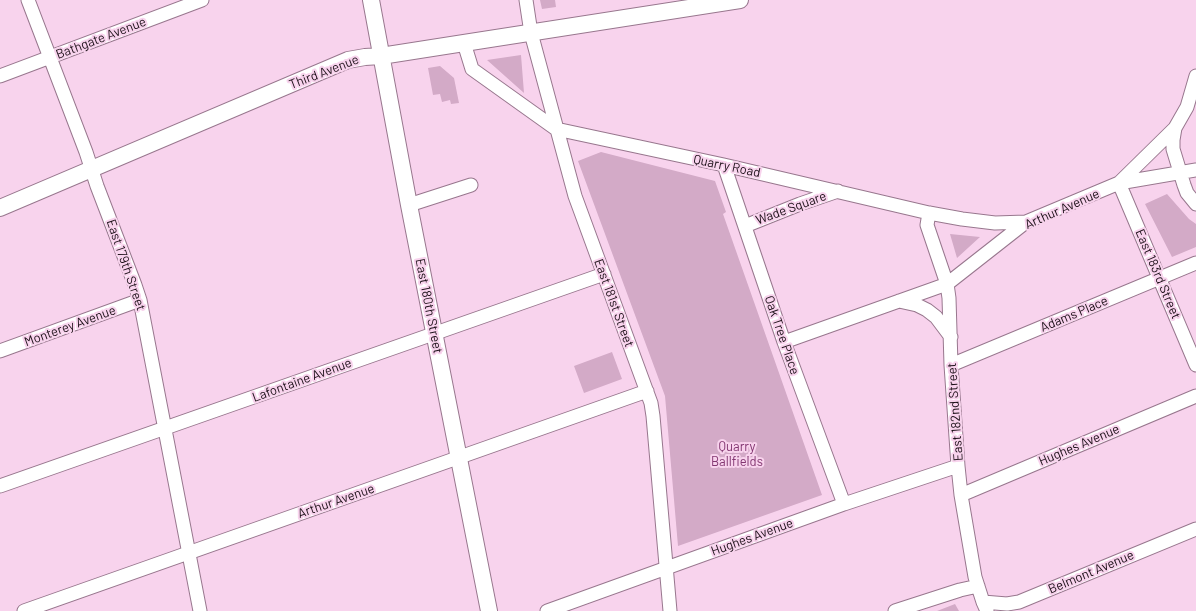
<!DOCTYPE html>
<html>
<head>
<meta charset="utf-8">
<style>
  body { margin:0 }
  canvas { display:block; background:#f8d3ed }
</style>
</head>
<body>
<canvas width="1196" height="611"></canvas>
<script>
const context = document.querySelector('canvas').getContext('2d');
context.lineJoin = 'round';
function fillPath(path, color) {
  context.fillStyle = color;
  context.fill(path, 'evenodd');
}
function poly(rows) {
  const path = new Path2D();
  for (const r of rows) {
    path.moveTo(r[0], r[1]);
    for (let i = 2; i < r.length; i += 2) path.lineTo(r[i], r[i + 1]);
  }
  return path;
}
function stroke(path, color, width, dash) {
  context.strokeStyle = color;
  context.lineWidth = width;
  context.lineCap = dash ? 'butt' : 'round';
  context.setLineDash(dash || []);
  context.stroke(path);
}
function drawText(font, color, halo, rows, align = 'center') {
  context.font = font + ' Barlow,sans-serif';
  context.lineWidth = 4;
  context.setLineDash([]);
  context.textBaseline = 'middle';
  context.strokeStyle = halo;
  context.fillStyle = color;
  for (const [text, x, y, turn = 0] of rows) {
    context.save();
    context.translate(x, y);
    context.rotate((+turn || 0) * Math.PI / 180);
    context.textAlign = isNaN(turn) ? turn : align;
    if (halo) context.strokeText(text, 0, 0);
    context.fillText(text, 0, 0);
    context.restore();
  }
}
const green = poly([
  [540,0,555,0,556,7,542,9],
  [521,55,524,93,487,60],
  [440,66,454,78,459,103,451,104,450,100,442,102,440,94,433,95,428,68],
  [601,152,715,181,726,212,723,214,822,495,678,546,665,396,578,161],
  [1167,194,1189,219,1196,224,1196,247,1172,257,1145,204],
  [950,234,980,237,957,258],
  [612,352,622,379,584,393,574,366],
  [955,604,959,611,937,611]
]);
const minor = poly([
  [28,0,86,152,97,186,135,285,140,300,200,611],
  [526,0,531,33,575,196,651,403,653,416,670,611],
  [464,43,472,69,556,129,724,165,929,213,962,219,995,223,1026,222],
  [0,76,202,0],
  [1175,128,1173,140,1173,149,1184,185,1187,193,1196,204],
  [724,165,784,342,844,504],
  [1119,183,1196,365],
  [1119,183,1175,128,1187,107,1196,76],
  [409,205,471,185],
  [929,213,927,225,947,284,949,298,951,365,958,466,961,495,975,577,983,602,987,611],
  [745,226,800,204,838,191],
  [899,301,917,305,927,310,936,317,951,337],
  [784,342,947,284,1026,222,1119,183,1196,170],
  [0,351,140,300],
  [951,365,1196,263],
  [0,486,604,274],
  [961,495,1196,396],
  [983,602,1007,604,1019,602,1196,529],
  [24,611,647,391],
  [547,611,844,504,958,466],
  [895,611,960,590,978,586]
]);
const major = poly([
  [371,0,409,205,489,611],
  [0,208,348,60,365,57,381,56,464,43,740,0]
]);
const streetNames = [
  ["Bathgate Avenue",101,38,-21],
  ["Third Avenue",324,72,-21],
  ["Quarry Road",727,166,12],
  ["Wade Square",791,208,-20],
  ["Arthur Avenue",1062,209,-24],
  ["East 179th Street",126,265,71],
  ["East 183rd Street",1158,274,67],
  ["East 181st Street",614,303,70],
  ["East 180th Street",429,306,79],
  ["Adams Place",1074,314,-23],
  ["Monterey Avenue",70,326,-20],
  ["Oak Tree Place",782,335,71],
  ["Lafontaine Avenue",302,380,-20],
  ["East 182nd Street",955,412,-94],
  ["Hughes Avenue",1079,445,-23],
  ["Arthur Avenue",336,501,-19],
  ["Hughes Avenue",752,537,-20],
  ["Belmont Avenue",1091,572,-23]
];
const parkNames = [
  ["Quarry",737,447],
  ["Ballfields",737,462]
];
fillPath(green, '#d3aac7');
stroke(minor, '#98778e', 15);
stroke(major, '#98778e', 18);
stroke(minor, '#fff', 13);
stroke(major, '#fff', 16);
drawText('13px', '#1c1018', '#f8d3ed', streetNames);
drawText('13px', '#823671', '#f8d3ed', parkNames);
</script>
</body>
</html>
